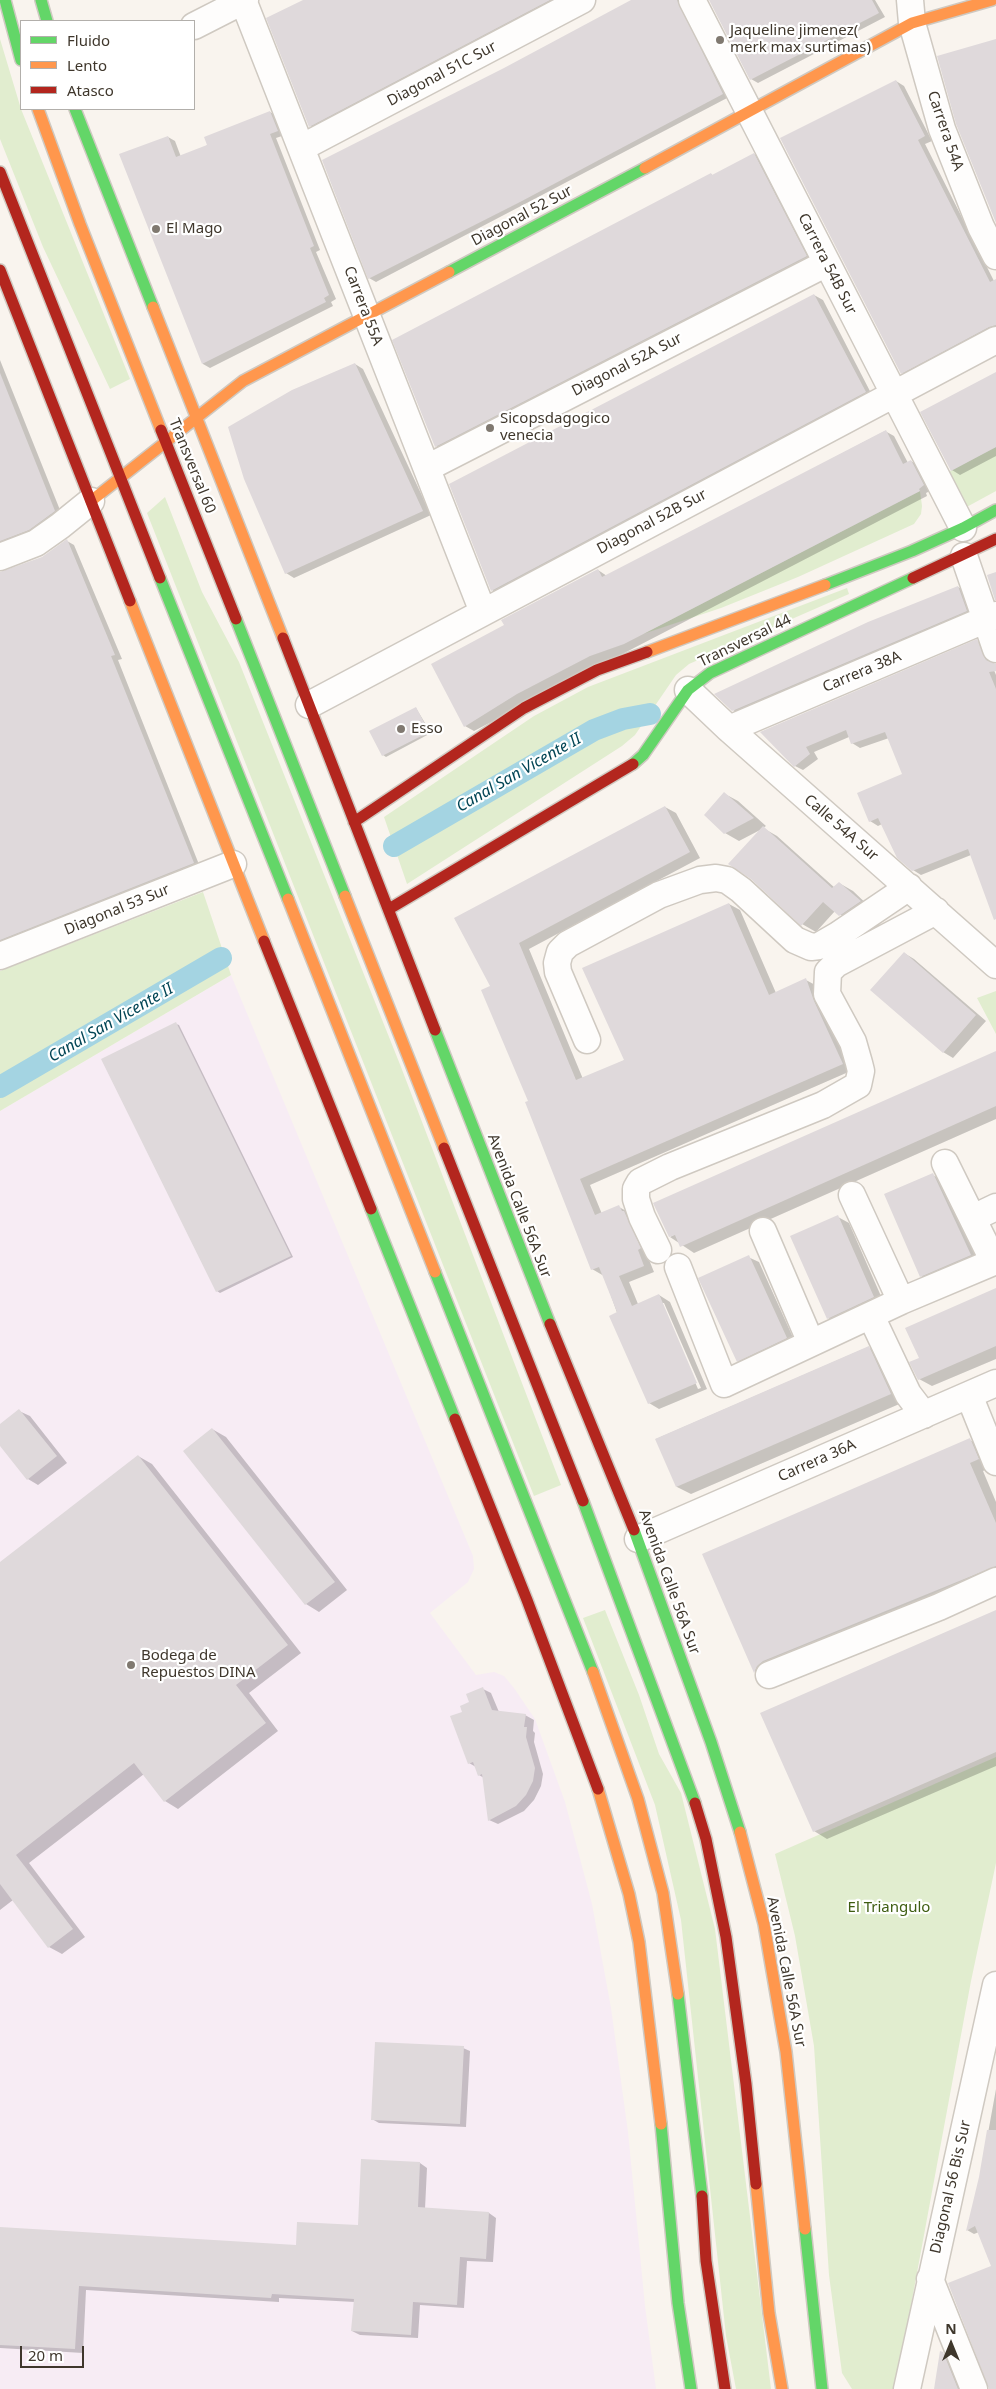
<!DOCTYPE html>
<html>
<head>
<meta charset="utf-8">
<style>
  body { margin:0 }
  #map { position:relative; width:996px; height:2389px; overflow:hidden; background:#f9f4ee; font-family:"Noto Sans",sans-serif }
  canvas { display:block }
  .legend { position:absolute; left:20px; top:20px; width:175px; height:90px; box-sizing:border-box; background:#fff; border:1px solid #b2afab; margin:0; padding:6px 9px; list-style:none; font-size:15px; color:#3f372c }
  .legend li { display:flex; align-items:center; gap:10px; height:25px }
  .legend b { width:25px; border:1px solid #b2afab }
  .north { position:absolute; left:926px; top:2319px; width:50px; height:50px; -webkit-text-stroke:4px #fff; paint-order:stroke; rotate:0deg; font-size:14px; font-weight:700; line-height:20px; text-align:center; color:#3f372c }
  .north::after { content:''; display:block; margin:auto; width:18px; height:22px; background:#3f372c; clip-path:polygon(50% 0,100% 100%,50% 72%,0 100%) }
  .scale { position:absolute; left:20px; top:2346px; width:64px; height:22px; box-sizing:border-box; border:2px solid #3f372c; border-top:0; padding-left:6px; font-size:15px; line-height:18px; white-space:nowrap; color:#3f372c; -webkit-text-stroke:4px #fff; paint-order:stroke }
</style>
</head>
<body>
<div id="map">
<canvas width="996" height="2389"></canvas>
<ul class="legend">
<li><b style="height:6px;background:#63d668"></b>Fluido</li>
<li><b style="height:6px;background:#ff974d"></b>Lento</li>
<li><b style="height:6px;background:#b3261e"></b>Atasco</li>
</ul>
<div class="north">N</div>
<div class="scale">20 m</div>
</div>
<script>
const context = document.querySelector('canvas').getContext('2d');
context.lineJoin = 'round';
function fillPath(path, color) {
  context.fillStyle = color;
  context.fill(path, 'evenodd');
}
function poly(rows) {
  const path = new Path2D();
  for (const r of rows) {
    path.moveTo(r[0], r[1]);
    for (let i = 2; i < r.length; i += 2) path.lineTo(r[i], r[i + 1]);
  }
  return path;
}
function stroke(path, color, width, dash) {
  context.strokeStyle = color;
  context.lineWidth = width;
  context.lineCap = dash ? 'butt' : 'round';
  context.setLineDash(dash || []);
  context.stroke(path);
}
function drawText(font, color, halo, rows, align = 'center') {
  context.font = font + ' "Noto Sans",sans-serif';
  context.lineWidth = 4.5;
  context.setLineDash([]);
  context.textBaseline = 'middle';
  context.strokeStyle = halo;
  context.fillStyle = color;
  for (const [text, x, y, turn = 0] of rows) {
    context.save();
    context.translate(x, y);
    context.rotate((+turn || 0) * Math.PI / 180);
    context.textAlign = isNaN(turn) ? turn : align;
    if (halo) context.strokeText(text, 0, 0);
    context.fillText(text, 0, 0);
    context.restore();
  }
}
const industrial = poly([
  [231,975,473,1556,474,1569,468,1582,430,1613,476,1675,494,1672,504,1676,514,1688,535,1719,565,1802,592,1904,611,2008,628,2132,645,2306,656,2389,0,2389,0,1111]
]);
const green = poly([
  [0,39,21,109,130,379,110,389,43,247,0,139],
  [996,447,996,491,963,509,946,473],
  [920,491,922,506,921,514,914,524,798,577,721,608,643,634],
  [165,497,202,592,239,662,401,1067,561,1485,534,1496,147,513],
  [847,588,849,594,689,664,676,675,635,735,622,746,407,884,384,817,534,716,588,687],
  [203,892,231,975,0,1111,0,971],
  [996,991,996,1034,977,998],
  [605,1610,639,1695,659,1754,681,1793,715,1929,771,2389,736,2389,726,2336,681,1920,655,1805,583,1618],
  [996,1757,996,1863,971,1981,899,2370,894,2389,852,2389,842,2373,829,2275,814,2046,795,1936,775,1854]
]);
const shadow = poly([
  [306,0,563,0,317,130,310,126],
  [633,0,685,0,729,97,376,282,369,278,504,69],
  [710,0,875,0,885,17,758,83,751,79],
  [896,81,904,86,932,141,925,144,994,281,996,281,996,331,909,377,902,373],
  [270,112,277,116,285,135,276,138,320,250,316,252,336,299,331,302,333,306,210,368,203,364,168,137,175,141,181,157,208,145],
  [754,154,761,159,813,261,443,451,436,446,711,174,714,176],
  [814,295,823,300,873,397,500,595,492,590],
  [0,360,62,515,0,549],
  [355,364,363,369,431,515,294,578,286,573],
  [996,373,996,456,960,475,952,470],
  [885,431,894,436,908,463,911,461,919,466,932,490,926,493,927,496,474,731,465,726,505,626,598,570,607,576],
  [67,541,74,545,122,659,118,660,200,867,0,948,0,573,42,558],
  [958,587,965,591,973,615,740,714,733,710],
  [976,641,984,646,996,675,996,899,971,855,921,875,913,870,882,824,878,826,870,821,904,774,889,738,860,748,852,743,849,737,814,752,818,759,803,770,795,766,762,733],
  [416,708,431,733,386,757,383,755],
  [725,794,738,801,766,826,763,828,777,836,835,888,839,883,853,891,873,910,854,923,835,911,816,932,802,924,762,829,739,841,725,833],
  [665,807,676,813,700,858,529,949,583,1079,625,1060,729,904,740,910,776,993,806,980,817,986,853,1070,590,1185,602,1214,619,1207,630,1213,654,1272,629,1282,638,1304,659,1295,670,1302,707,1389,659,1409,649,1403,604,1276,592,1269,529,1102,492,987,455,919],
  [661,1303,664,1303,701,1388,698,1389],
  [904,953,914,959,986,1021,953,1058,943,1052],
  [176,1024,179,1025,293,1257,220,1293,217,1291],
  [996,1054,996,1119,694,1253,670,1237],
  [933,1175,944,1181,981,1261,931,1282,921,1276],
  [838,1217,849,1223,884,1303,838,1324,828,1318],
  [748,1257,759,1262,796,1344,748,1366,738,1361],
  [996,1290,996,1359,932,1386,919,1379,920,1358],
  [868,1347,882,1355,904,1402,691,1494,677,1487,656,1439],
  [19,1411,30,1416,67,1463,38,1485,28,1479,0,1444,0,1426],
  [212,1429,226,1437,347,1590,319,1612,306,1604],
  [970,1440,984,1448,992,1467,983,1471,996,1502,996,1578,768,1680,755,1672,704,1555],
  [138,1456,152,1464,301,1653,249,1693,278,1731,178,1809,165,1801,144,1774,29,1863,85,1937,62,1954,49,1947,13,1900,0,1910,0,1564],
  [996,1611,996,1766,827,1839,814,1831],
  [483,1689,491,1693,499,1712,525,1715,534,1720,533,1731,535,1733,534,1742,543,1774,541,1786,534,1800,524,1811,498,1824,489,1820,484,1778,479,1775,476,1767,469,1763,463,1712],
  [463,2048,470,2051,466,2127,379,2123,372,2119],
  [996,2089,996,2389,989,2389,993,2267,979,2232,974,2234,967,2230,980,2177],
  [420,2163,427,2168,425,2209,489,2213,496,2218,493,2262,467,2261,464,2308,420,2305,418,2338,360,2335,352,2331,355,2302,279,2298,279,2302,86,2290,83,2353,0,2348,0,2228,297,2247,359,2226],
  [941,2353,950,2357,964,2389,935,2389]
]);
const canal = poly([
  [394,846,594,730,623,719,650,714],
  [0,1087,221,958]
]);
const building = poly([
  [303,0,550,0,309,127,266,18],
  [631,0,677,0,723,94,520,202,368,279,322,160,504,68],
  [709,0,872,0,879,13,750,80],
  [996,39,996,223,956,124,937,56],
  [896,80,925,136,918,140,990,282,996,279,996,325,989,327,901,374,780,138],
  [270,111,278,131,270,134,314,246,310,248,329,295,324,298,326,302,202,364,119,154,168,136,176,157,207,145,204,137],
  [754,153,807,256,435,447,392,340,711,173,712,175],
  [814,294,866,392,491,591,449,484],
  [355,363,423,511,285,574,244,479,228,427,292,390],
  [996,372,996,447,951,471,920,412],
  [0,373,55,511,29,530,0,541],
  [886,430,903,464,911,460,924,485,919,489,920,491,624,644,590,656,517,694,464,727,431,664,504,625,501,620,598,569,602,577],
  [67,539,115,655,111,656,194,863,0,940,0,572,42,557],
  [996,572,996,600,995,600,987,575],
  [958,586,967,611,732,711,714,694,868,622],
  [977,639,986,660,996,664,996,671,989,672,996,689,996,919,994,920,968,849,912,871,897,858,878,818,869,822,857,793,902,774,885,732,851,744,846,730,806,747,810,754,794,767,760,732],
  [416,707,429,732,382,756,369,731],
  [724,792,754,818,724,834,704,815],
  [665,806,690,852,519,943,576,1080,624,1060,582,968,729,903,769,995,806,978,814,1001,843,1064,580,1179,595,1215,619,1205,622,1211,624,1211,641,1248,638,1250,644,1266,619,1276,632,1306,659,1294,697,1383,648,1404,609,1316,617,1312,599,1267,591,1270,525,1102,528,1101,481,990,490,986,454,918],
  [763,826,832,888,839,882,861,901,839,916,823,902,801,926,751,879,728,864],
  [904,952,976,1015,943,1053,870,990],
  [176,1022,291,1256,216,1292,101,1059],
  [996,1051,996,1106,680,1247,675,1235,669,1237,653,1203],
  [933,1173,971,1255,920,1277,884,1194],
  [838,1215,874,1297,827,1319,790,1236],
  [749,1255,787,1338,737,1362,698,1278],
  [996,1288,996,1346,918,1380,909,1362,919,1358,905,1328],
  [869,1346,891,1394,676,1487,655,1439],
  [19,1409,57,1456,27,1480,0,1446,0,1424],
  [212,1428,335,1582,305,1605,183,1451],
  [970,1438,979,1459,970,1463,996,1523,996,1566,763,1661,757,1666,754,1673,702,1554],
  [138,1455,288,1645,236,1685,266,1723,164,1802,134,1763,16,1855,73,1929,48,1948,0,1884,0,1562],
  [996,1610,996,1752,813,1832,760,1713],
  [483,1687,492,1710,526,1714,524,1727,527,1727,526,1737,535,1768,533,1781,526,1795,516,1806,488,1821,482,1774,478,1776,473,1762,468,1764,450,1716,462,1712,460,1706,469,1702,466,1694],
  [375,2042,464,2046,460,2124,371,2120],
  [987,2130,996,2130,996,2389,989,2389,948,2283,991,2266,975,2226,966,2231,979,2177],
  [361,2159,420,2162,418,2207,489,2212,486,2259,460,2257,457,2305,413,2302,411,2335,351,2331,354,2299,272,2294,271,2298,79,2286,75,2349,0,2345,0,2227,296,2245,297,2222,358,2225],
  [940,2351,943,2352,958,2389,934,2389]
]);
const street = poly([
  [243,0,483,612],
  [692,0,963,528],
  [910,0,912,23,942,129,981,227,996,256],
  [194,26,245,0],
  [301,148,582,0],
  [427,468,827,263],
  [964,556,996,649],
  [0,557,36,543,60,526,91,501],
  [688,690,729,729,996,965],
  [309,705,996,340],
  [729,729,996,615],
  [0,956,233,864],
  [587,1040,558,972,557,963,560,952,568,944,659,895,700,880,716,878,727,880,741,890,795,940,811,947,819,946,838,935,909,887],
  [945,1163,994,1262],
  [852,1195,901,1301],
  [973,1218,996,1207],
  [763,1231,811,1343],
  [658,1250,642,1217,636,1199,636,1189,640,1182,670,1167,823,1105,858,1085,861,1071,859,1063,853,1042,827,994,828,972,836,964,936,911],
  [678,1267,724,1384,901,1301,996,1261],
  [871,1316,908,1394,924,1415],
  [969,1395,996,1462],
  [638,1539,996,1383],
  [769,1675,939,1607,996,1581],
  [930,2279,974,2389],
  [907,2389,996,1985]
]);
const fast = poly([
  [5,0,21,60],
  [41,0,47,21],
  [75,109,153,307],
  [449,272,645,168],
  [160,578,288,899],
  [825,585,912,551,963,528,996,510],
  [236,619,345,896],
  [633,764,643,755,688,690,710,673,913,578],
  [435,1030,550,1324],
  [371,1209,455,1419],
  [435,1272,593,1672],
  [583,1501,695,1803],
  [634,1530,711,1742,740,1832],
  [678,1994,702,2196],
  [661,2124,678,2303,691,2389],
  [805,2229,822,2389]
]);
const slow = poly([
  [38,109,80,224,161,430],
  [645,168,912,23,992,0],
  [153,307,283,638],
  [91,501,243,381,449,272],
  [130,601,264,941],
  [647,652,825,585],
  [345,896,444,1148],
  [288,899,435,1272],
  [593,1672,638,1799,663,1893,678,1994],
  [598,1789,629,1894,639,1942,661,2124],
  [740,1832,764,1924,786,2052,805,2229],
  [756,2184,769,2313,782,2389]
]);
const jam = poly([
  [0,172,160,578],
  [0,270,130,601],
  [161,430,236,619],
  [913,578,996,539],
  [283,638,435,1030],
  [354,822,524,708,597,670,647,652],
  [389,909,633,764],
  [264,941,371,1209],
  [444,1148,583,1501],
  [550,1324,634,1530],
  [455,1419,527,1600,598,1789],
  [695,1803,706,1839,726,1937,746,2084,756,2184],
  [702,2196,706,2261,725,2389]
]);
const markers = [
  [720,40,5,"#807970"],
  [156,229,5,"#807970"],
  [490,428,5,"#807970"],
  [401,729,5,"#807970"],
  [131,1665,5,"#807970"]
];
const poiNames = [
  ["Jaqueline jimenez(",730,31],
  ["merk max surtimas)",730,48],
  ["El Mago",166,229],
  ["Sicopsdagogico",500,419],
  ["venecia",500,436],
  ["Esso",411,729],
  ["Bodega de",141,1656],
  ["Repuestos DINA",141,1673]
];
const streetNames = [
  ["Diagonal 51C Sur",442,74,-28],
  ["Carrera 54A",945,131,71],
  ["Diagonal 52 Sur",522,216,-28],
  ["Carrera 54B Sur",827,264,63],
  ["Carrera 55A",363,306,69],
  ["Diagonal 52A Sur",627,365,-27],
  ["Transversal 60",192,466,68],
  ["Diagonal 52B Sur",652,522,-28],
  ["Transversal 44",745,641,-26],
  ["Carrera 38A",862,672,-23],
  ["Calle 54A Sur",841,828,41],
  ["Diagonal 53 Sur",117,910,-22],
  ["Avenida Calle 56A Sur",519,1206,69],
  ["Carrera 36A",817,1461,-24],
  ["Avenida Calle 56A Sur",669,1582,70],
  ["Avenida Calle 56A Sur",786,1972,79],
  ["Diagonal 56 Bis Sur",951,2187,-77]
];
const parkNames = [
  ["El Triangulo",889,1908]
];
const waterNames = [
  ["Canal San Vicente II",519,773,-30],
  ["Canal San Vicente II",111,1023,-30]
];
fillPath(industrial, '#f7ecf4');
fillPath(green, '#e1edcf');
fillPath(shadow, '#0003');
stroke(canal, '#a4d4e2', 22);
fillPath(building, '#dfd9db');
stroke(street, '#cfc9c1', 29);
stroke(fast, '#cfc9c1', 14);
stroke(slow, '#cfc9c1', 14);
stroke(jam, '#cfc9c1', 14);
stroke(street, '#fefdfc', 26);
stroke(fast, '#63d668', 11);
stroke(slow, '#ff974d', 11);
stroke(jam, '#b3261e', 11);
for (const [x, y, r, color] of markers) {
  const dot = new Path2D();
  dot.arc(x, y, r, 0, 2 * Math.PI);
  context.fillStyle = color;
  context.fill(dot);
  stroke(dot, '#fff', 2);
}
drawText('15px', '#3f372c', '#fff', poiNames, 'left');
drawText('15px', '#3f372c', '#fff', streetNames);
drawText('15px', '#3e5d11', '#fff', parkNames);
drawText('italic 16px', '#024555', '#fff', waterNames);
</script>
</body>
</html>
